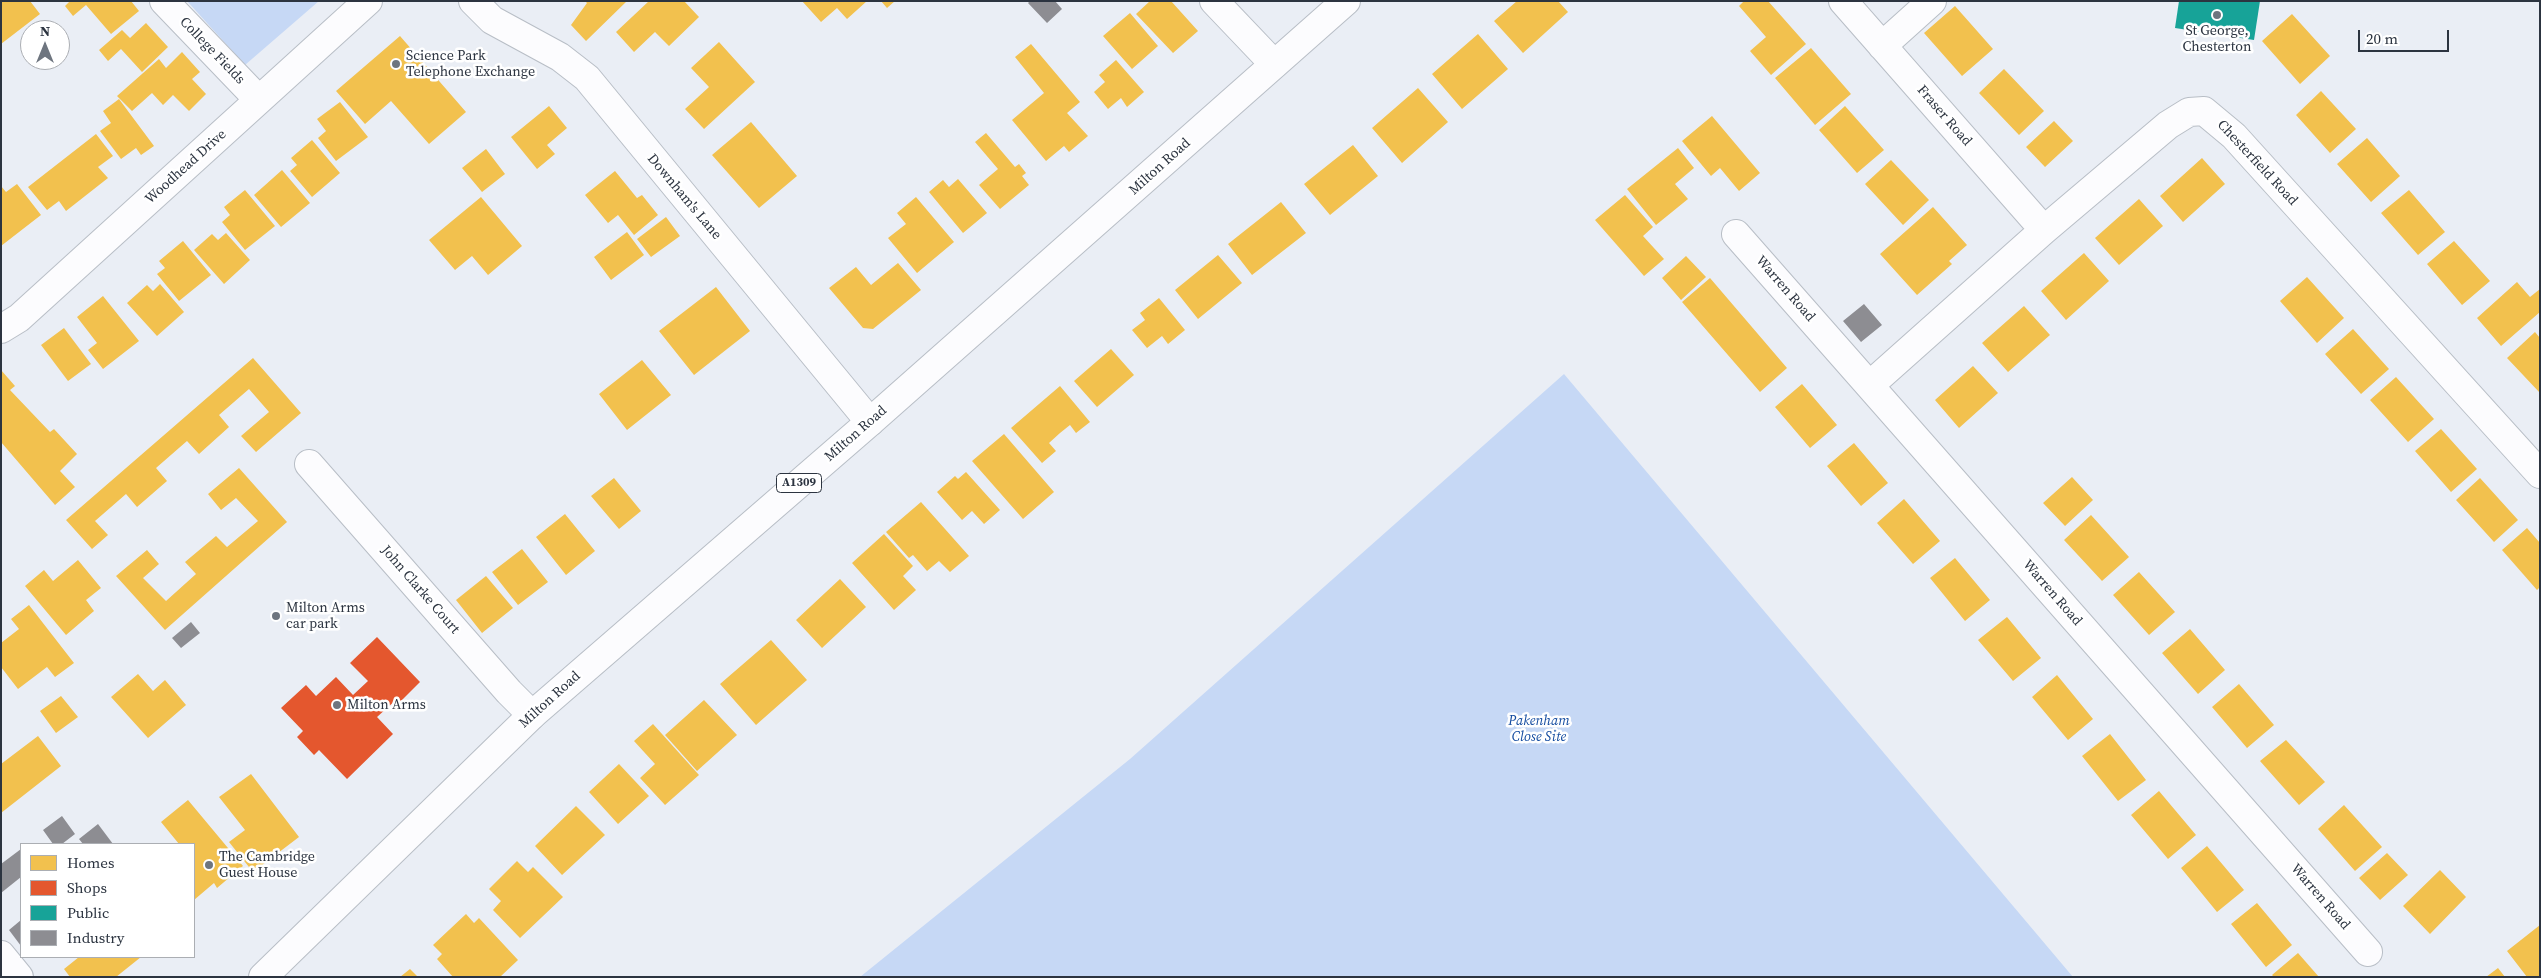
<!DOCTYPE html>
<html>
<head>
<meta charset="utf-8">
<style>
  body { margin:0 }
  #map { position:relative; width:2541px; height:978px; overflow:hidden; background:#eaeef5; font-family:"Source Serif 4",serif }
  canvas { display:block }
  .frame { position:absolute; inset:0; border:2px solid #2c3440; pointer-events:none }
  .legend { position:absolute; left:20px; top:843px; width:175px; height:115px; box-sizing:border-box; background:#fff; border:1px solid #abaeb3; margin:0; padding:6px 9px; list-style:none; font-size:15px; color:#2c3440 }
  .legend li { display:flex; align-items:center; gap:10px; height:25px }
  .legend b { width:25px; border:1px solid #abaeb3 }
  .north { position:absolute; left:20px; top:20px; width:50px; height:50px; box-sizing:border-box; background:#fff; border:1px solid #abaeb3; border-radius:50%; rotate:0deg; font-size:14px; font-weight:700; line-height:20px; text-align:center; color:#2c3440 }
  .north::after { content:''; display:block; margin:auto; width:18px; height:22px; background:#6e757f; clip-path:polygon(50% 0,100% 100%,50% 72%,0 100%) }
  .scale { position:absolute; left:2358px; top:30px; width:91px; height:22px; box-sizing:border-box; border:2px solid #2c3440; border-top:0; padding-left:6px; font-size:15px; line-height:18px; white-space:nowrap; color:#2c3440; -webkit-text-stroke:4px #fff; paint-order:stroke }
</style>
</head>
<body>
<div id="map">
<canvas width="2541" height="978"></canvas>
<div class="frame"></div>
<ul class="legend">
<li><b style="height:14px;background:#f2c14e"></b>Homes</li>
<li><b style="height:14px;background:#e4572e"></b>Shops</li>
<li><b style="height:14px;background:#17a398"></b>Public</li>
<li><b style="height:14px;background:#8d8d92"></b>Industry</li>
</ul>
<div class="north">N</div>
<div class="scale">20 m</div>
</div>
<script>
const context = document.querySelector('canvas').getContext('2d');
context.lineJoin = 'round';
function fillPath(path, color) {
  context.fillStyle = color;
  context.fill(path, 'evenodd');
}
function poly(rows) {
  const path = new Path2D();
  for (const r of rows) {
    path.moveTo(r[0], r[1]);
    for (let i = 2; i < r.length; i += 2) path.lineTo(r[i], r[i + 1]);
  }
  return path;
}
function stroke(path, color, width, dash) {
  context.strokeStyle = color;
  context.lineWidth = width;
  context.lineCap = dash ? 'butt' : 'round';
  context.setLineDash(dash || []);
  context.stroke(path);
}
function drawText(font, color, halo, rows, align = 'center') {
  context.font = font + ' "Source Serif 4",serif';
  context.lineWidth = 5;
  context.setLineDash([]);
  context.textBaseline = 'middle';
  context.strokeStyle = halo;
  context.fillStyle = color;
  for (const [text, x, y, turn = 0] of rows) {
    context.save();
    context.translate(x, y);
    context.rotate((+turn || 0) * Math.PI / 180);
    context.textAlign = isNaN(turn) ? turn : align;
    if (halo) context.strokeText(text, 0, 0);
    context.fillText(text, 0, 0);
    context.restore();
  }
}
const green = poly([
  [187,1,319,1,245,65],
  [1564,374,2073,977,860,977,1130,759]
]);
const homes = poly([
  [1,1,30,1,40,14,1,44],
  [70,1,131,1,139,11,111,34,86,5,73,16,65,6],
  [585,1,627,1,586,41,571,25,587,3],
  [649,1,684,1,699,17,669,46,655,32,634,52,616,32],
  [802,1,867,1,847,19,837,8,821,22],
  [881,1,895,1,887,8],
  [1150,1,1171,1,1198,31,1173,53,1136,14],
  [1517,1,1558,1,1568,12,1523,53,1494,21],
  [1744,1,1768,1,1806,44,1771,75,1750,51,1766,37,1739,6],
  [1955,6,1993,49,1962,76,1924,33],
  [1130,13,1158,46,1132,69,1103,36],
  [2292,14,2330,56,2300,84,2262,41],
  [146,23,168,47,142,72,121,49,108,61,99,50,122,30,130,38],
  [1478,34,1508,69,1462,109,1432,74],
  [400,36,466,112,429,144,391,101,365,124,336,91],
  [719,42,755,82,704,129,685,109,709,87,691,68],
  [1031,44,1080,102,1067,113,1088,136,1069,152,1064,146,1046,161,1012,120,1044,93,1015,57],
  [1811,48,1851,94,1815,125,1775,78],
  [182,52,200,72,192,79,206,94,189,111,173,95,163,105,152,93,132,111,117,96,159,59,166,68],
  [1116,60,1144,92,1127,107,1121,98,1108,109,1094,92,1105,82,1099,75],
  [2004,69,2044,111,2019,135,1979,93],
  [1418,88,1448,122,1402,163,1372,128],
  [2321,91,2356,129,2330,153,2296,115],
  [119,99,154,146,141,155,136,148,121,159,100,131,111,123,103,111],
  [340,102,368,137,336,161,318,138,326,131,317,119],
  [549,106,567,128,547,145,555,154,537,169,511,137],
  [1845,106,1884,150,1857,173,1819,130],
  [1712,116,1760,173,1739,191,1720,168,1711,176,1682,141],
  [2054,121,2073,141,2045,167,2026,147],
  [751,122,797,176,759,208,712,155],
  [986,133,1015,167,1019,164,1026,173,1022,176,1029,185,1000,209,979,185,998,169,975,142],
  [96,134,113,156,98,167,108,178,66,211,59,201,47,210,28,187],
  [2367,138,2400,176,2371,202,2337,164],
  [312,140,340,173,312,197,290,171,297,165,291,158],
  [1353,145,1378,176,1330,215,1304,184],
  [1678,148,1694,168,1675,184,1688,199,1656,225,1627,189],
  [486,149,505,174,482,192,462,168],
  [2202,158,2225,184,2183,222,2160,196],
  [1891,160,1929,200,1903,225,1865,184],
  [282,170,310,203,281,227,254,195],
  [615,171,637,198,642,195,658,215,634,235,618,215,608,223,585,195],
  [958,179,987,213,963,233,929,192,943,180,949,187],
  [17,184,41,215,1,246,1,186,6,192],
  [245,190,275,226,245,250,222,222,230,215,224,207],
  [2409,190,2445,232,2418,255,2381,213],
  [1625,195,1653,227,1643,236,1664,259,1644,276,1595,220],
  [481,197,522,246,488,275,472,256,455,270,429,240],
  [916,197,954,242,917,273,888,238,906,224,897,213],
  [2139,199,2163,226,2119,265,2095,238],
  [1281,202,1306,233,1252,275,1228,244],
  [1933,207,1967,245,1949,261,1952,264,1917,295,1880,254],
  [666,217,680,236,651,257,637,239],
  [627,232,644,255,611,280,594,257],
  [226,233,250,260,224,284,194,250,212,234,218,240],
  [183,241,211,275,179,301,157,274,165,268,159,261],
  [2454,241,2490,281,2462,305,2427,264],
  [2084,253,2109,281,2066,320,2041,291],
  [1218,255,1242,283,1198,319,1175,290],
  [1686,256,1706,277,1681,300,1662,278],
  [898,263,921,290,873,329,863,328,829,288,856,267,871,285],
  [2307,277,2344,318,2317,343,2280,301],
  [1710,278,1787,368,1760,392,1682,302],
  [2517,282,2530,297,2540,289,2540,312,2501,346,2477,318],
  [160,284,184,312,157,336,127,303,147,285,153,291],
  [716,287,750,331,694,375,659,331],
  [103,296,139,341,103,369,88,350,97,343,77,317],
  [1159,298,1185,330,1168,344,1162,336,1147,348,1132,330,1145,320,1140,313],
  [2024,306,2050,335,2008,372,1982,343],
  [64,328,91,364,68,381,41,345],
  [2353,329,2389,369,2361,394,2325,354],
  [2535,332,2540,338,2540,393,2507,358],
  [1111,349,1134,375,1097,407,1074,381],
  [253,358,301,413,256,452,241,436,269,412,249,389,219,415,229,427,199,454,187,441,156,468,167,481,137,507,126,494,95,521,108,535,92,549,66,520],
  [642,360,671,395,627,430,599,394],
  [1973,366,1998,393,1959,428,1935,400],
  [1,370,15,386,10,390,50,432,54,429,77,454,60,471,75,487,55,505,1,442],
  [2396,377,2434,419,2408,442,2370,400],
  [1802,384,1837,425,1810,448,1775,407],
  [1060,386,1090,422,1076,433,1070,425,1060,433,1049,443,1056,451,1042,463,1011,428],
  [2441,429,2477,469,2451,492,2415,451],
  [1004,434,1054,492,1023,519,972,461],
  [1854,443,1888,483,1861,506,1827,466],
  [239,468,287,522,165,630,116,576,147,550,159,564,143,578,166,601,196,574,185,562,216,536,227,547,258,521,236,498,221,510,208,494],
  [966,472,1000,510,984,524,972,511,962,520,937,492,955,476,958,479],
  [2072,477,2093,500,2065,526,2043,503],
  [614,478,641,511,619,529,591,496],
  [2480,478,2518,520,2494,542,2456,500],
  [1904,499,1940,541,1913,564,1877,523],
  [921,502,969,556,950,572,939,561,927,571,913,555,909,558,886,532],
  [565,514,595,551,566,575,536,537],
  [2091,515,2129,557,2102,581,2064,540],
  [2527,528,2540,543,2540,587,2537,590,2502,550],
  [884,534,913,566,903,576,916,590,894,610,852,563],
  [522,549,548,582,518,605,492,572],
  [1955,558,1990,600,1965,621,1930,578],
  [78,560,101,588,86,600,94,611,66,635,25,586,44,570,53,581],
  [2139,572,2175,612,2149,635,2113,595],
  [486,576,513,608,482,633,456,600],
  [840,579,866,607,822,648,796,620],
  [29,605,74,663,55,677,47,667,18,689,1,667,1,643,19,629,11,619],
  [2007,617,2041,658,2013,681,1978,640],
  [2190,629,2225,670,2198,694,2162,653],
  [771,640,807,680,756,725,720,684],
  [138,674,153,691,165,680,186,705,148,738,111,697],
  [2057,675,2093,719,2068,740,2032,697],
  [2239,684,2274,725,2247,748,2212,707],
  [61,696,78,717,56,733,40,711],
  [704,700,737,735,697,771,665,735],
  [653,724,699,775,665,805,640,778,655,764,634,741],
  [2110,734,2146,780,2118,801,2082,756],
  [38,736,61,766,1,813,1,764],
  [2286,740,2325,782,2299,805,2260,761],
  [619,764,649,796,618,824,589,792],
  [251,774,299,837,253,872,229,842,245,830,219,797],
  [2159,791,2196,835,2168,859,2131,815],
  [188,800,243,866,217,888,214,883,194,900,194,844,179,844,161,822],
  [2344,805,2382,847,2355,871,2318,829],
  [576,806,605,835,562,875,535,846],
  [2207,846,2244,890,2217,912,2181,868],
  [2387,853,2408,875,2380,900,2359,878],
  [517,861,528,872,533,867,563,897,520,938,493,910,501,901,489,889],
  [2440,870,2466,897,2430,934,2403,906],
  [2257,903,2292,945,2266,967,2231,924],
  [466,914,474,923,479,918,518,960,500,977,453,977,437,959,442,954,433,945],
  [2540,925,2540,977,2527,977,2507,951],
  [2298,953,2319,977,2274,977,2272,975],
  [79,957,141,957,116,977,70,977,64,969],
  [2498,968,2505,977,2486,977],
  [410,969,418,977,400,977]
]);
const shops = poly([
  [377,637,420,682,400,702,397,699,377,717,393,734,347,779,319,750,314,755,297,737,303,731,281,708,306,685,316,696,336,677,353,695,368,681,350,663]
]);
const public = poly([
  [2179,1,2260,1,2254,40,2175,28]
]);
const industry = poly([
  [1030,1,1055,1,1062,9,1047,23,1028,3],
  [1864,304,1882,325,1861,342,1843,321],
  [191,622,200,633,181,648,172,638],
  [62,816,75,834,62,844,53,844,43,830],
  [98,824,113,844,83,844,79,839],
  [21,849,21,877,1,893,1,864],
  [21,920,21,946,9,930]
]);
const minor = poly([
  [164,1,259,100],
  [473,1,492,20,560,57,587,78,870,422],
  [1214,1,1274,64],
  [1843,1,2044,230],
  [1882,46,1932,1],
  [1736,234,2368,952],
  [1,329,19,318,368,1],
  [1870,385,2044,230,2168,125,2189,112,2204,111,2234,136,2540,474],
  [309,464,509,692,532,715],
  [1,955,19,977]
]);
const major = poly([
  [263,977,532,715,870,422,1346,1]
]);
const markers = [
  [2217,15,5,"#6e757f"],
  [396,64,5,"#6e757f"],
  [276,616,5,"#6e757f"],
  [337,705,5,"#6e757f"],
  [209,865,5,"#6e757f"]
];
const shields = [
  [799,483,45]
];
const shieldNames = [
  ["A1309",799,483]
];
const poiNames = [
  ["St George,",2217,31,"center"],
  ["Chesterton",2217,47,"center"],
  ["Science Park",406,56],
  ["Telephone Exchange",406,72],
  ["Milton Arms",286,608],
  ["car park",286,624],
  ["Milton Arms",347,705],
  ["The Cambridge",219,857],
  ["Guest House",219,873]
];
const streetNames = [
  ["College Fields",212,51,46],
  ["Fraser Road",1944,116,49],
  ["Chesterfield Road",2257,163,47],
  ["Woodhead Drive",186,167,-42],
  ["Milton Road",1160,167,-42],
  ["Downham's Lane",684,197,50],
  ["Warren Road",1785,289,49],
  ["Milton Road",856,434,-41],
  ["John Clarke Court",420,590,49],
  ["Warren Road",2052,593,49],
  ["Milton Road",550,700,-42],
  ["Warren Road",2320,897,49]
];
const parkNames = [
  ["Pakenham",1539,721],
  ["Close Site",1539,737]
];
fillPath(green, '#c6d8f5');
fillPath(homes, '#f2c14e');
fillPath(shops, '#e4572e');
fillPath(public, '#17a398');
fillPath(industry, '#8d8d92');
stroke(minor, '#b8bec6', 30);
stroke(major, '#b8bec6', 30);
stroke(minor, '#fcfcfe', 28);
stroke(major, '#fcfcfe', 28);
for (const [x, y, r, color] of markers) {
  const dot = new Path2D();
  dot.arc(x, y, r, 0, 2 * Math.PI);
  context.fillStyle = color;
  context.fill(dot);
  stroke(dot, '#fff', 2);
}
for (const [x, y, w] of shields) {
  const box = new Path2D();
  box.roundRect(x - w / 2, y - 9.5, w, 19, 4);
  context.fillStyle = '#fff';
  context.fill(box);
  stroke(box, '#2c3440', 1);
}
drawText('bold 12px', '#2c3440', null, shieldNames);
drawText('14px', '#2c3440', '#fff', poiNames, 'left');
drawText('14px', '#2c3440', '#fff', streetNames);
drawText('italic 14px', '#144ca0', '#fff', parkNames);
</script>
</body>
</html>
